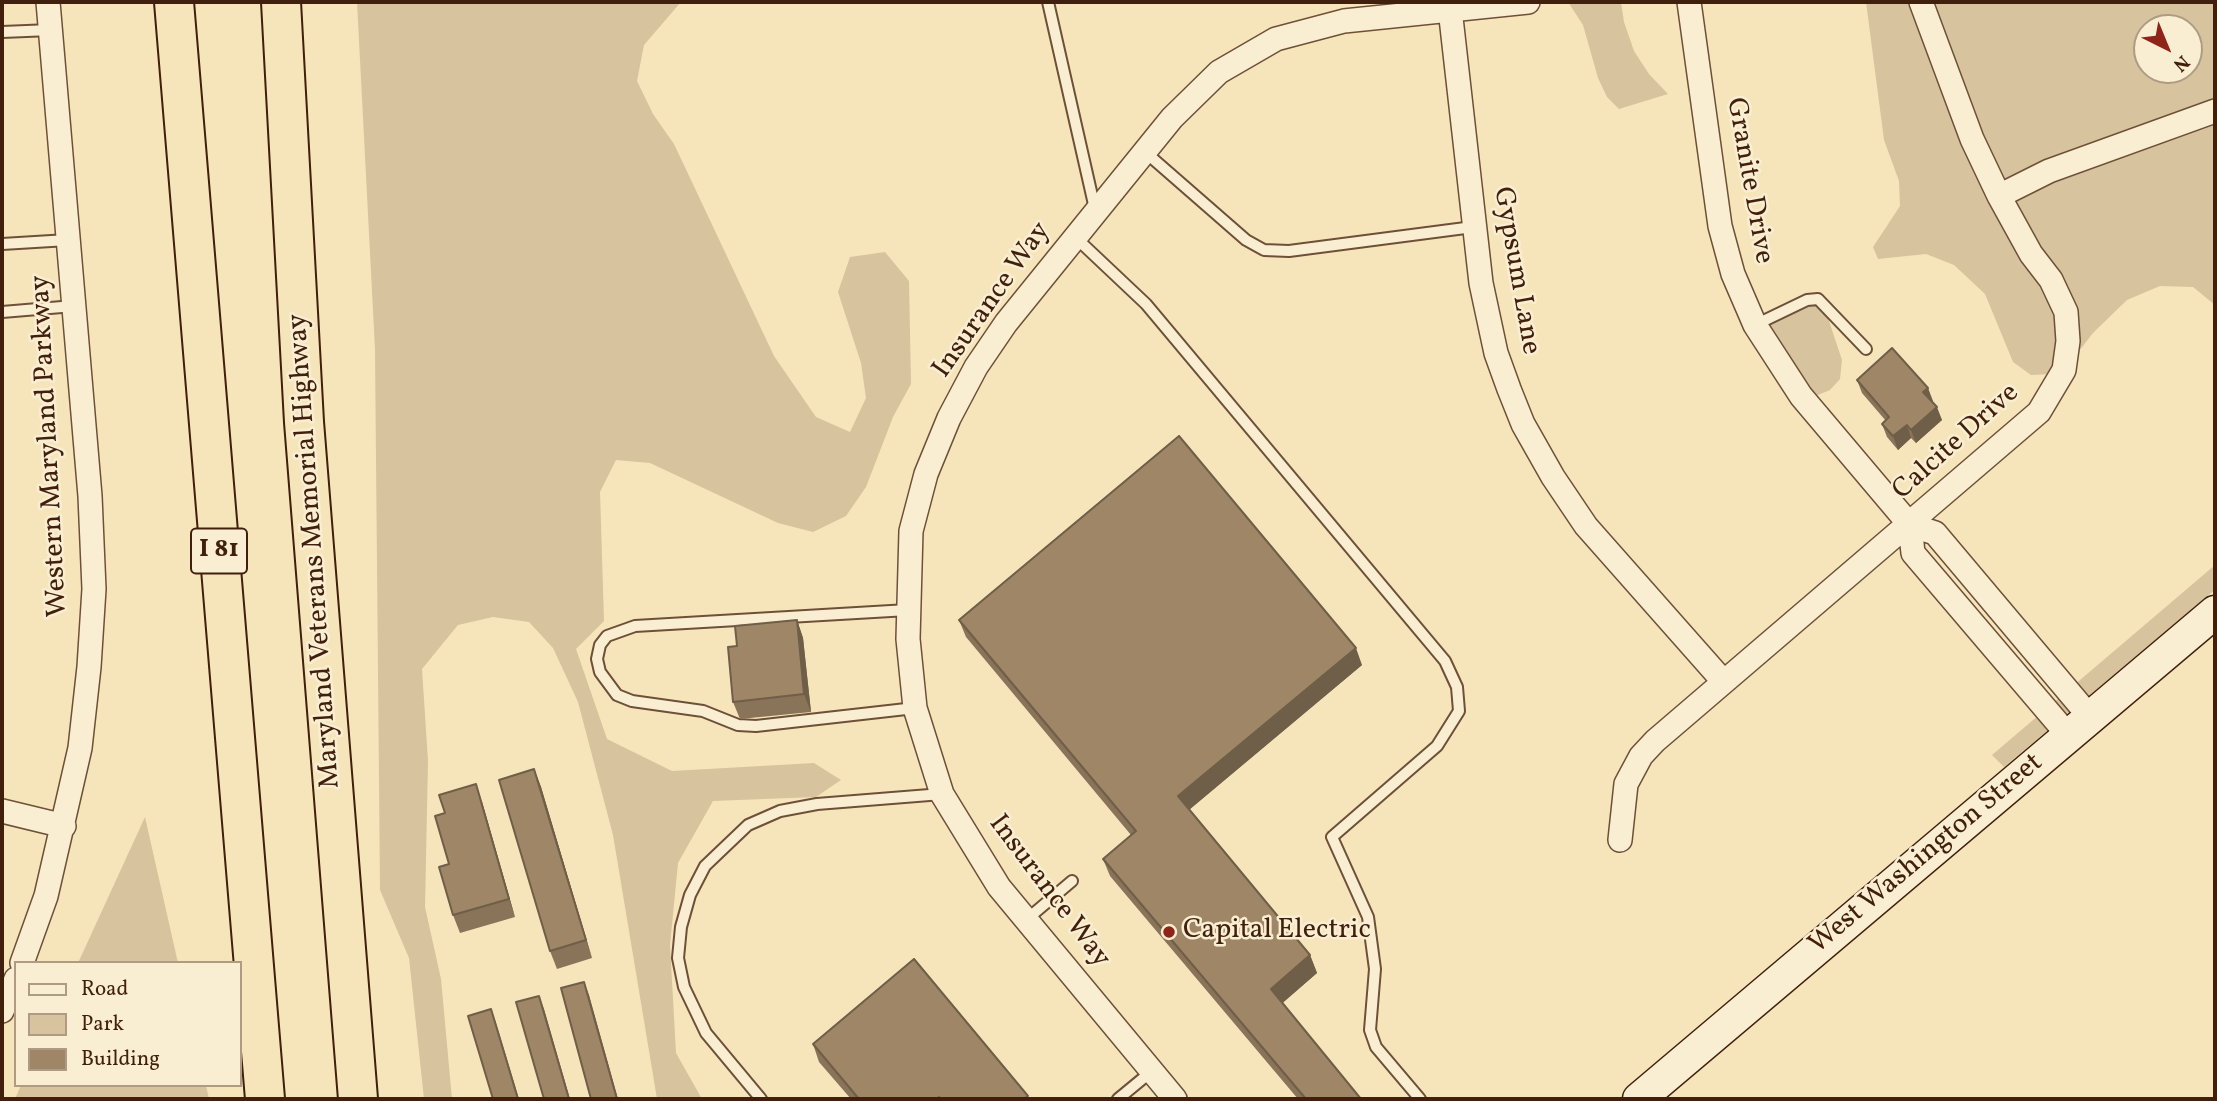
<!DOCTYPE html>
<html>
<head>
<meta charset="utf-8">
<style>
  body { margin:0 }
  #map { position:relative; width:2217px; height:1101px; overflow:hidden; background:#f6e5ba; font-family:Vollkorn,serif }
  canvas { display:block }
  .frame { position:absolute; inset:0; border:4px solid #411f0d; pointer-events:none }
  .legend { position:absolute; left:14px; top:961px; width:228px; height:126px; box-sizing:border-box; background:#f9eed2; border:2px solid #af9b83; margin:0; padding:9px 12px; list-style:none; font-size:21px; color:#411f0d }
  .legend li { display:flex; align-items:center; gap:14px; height:35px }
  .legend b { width:35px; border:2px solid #af9b83 }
  .north { position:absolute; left:2133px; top:14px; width:70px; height:70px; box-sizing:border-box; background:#f9eed2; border:2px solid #af9b83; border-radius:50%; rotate:137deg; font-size:19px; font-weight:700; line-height:28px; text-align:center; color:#411f0d }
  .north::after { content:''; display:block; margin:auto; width:24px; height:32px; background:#8f2418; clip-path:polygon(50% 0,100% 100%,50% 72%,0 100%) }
</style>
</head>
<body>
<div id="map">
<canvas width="2217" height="1101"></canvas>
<div class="frame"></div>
<ul class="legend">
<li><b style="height:9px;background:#f9eed2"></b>Road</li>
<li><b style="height:19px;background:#d7c39d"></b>Park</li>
<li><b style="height:19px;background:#9f8667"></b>Building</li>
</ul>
<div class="north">N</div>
</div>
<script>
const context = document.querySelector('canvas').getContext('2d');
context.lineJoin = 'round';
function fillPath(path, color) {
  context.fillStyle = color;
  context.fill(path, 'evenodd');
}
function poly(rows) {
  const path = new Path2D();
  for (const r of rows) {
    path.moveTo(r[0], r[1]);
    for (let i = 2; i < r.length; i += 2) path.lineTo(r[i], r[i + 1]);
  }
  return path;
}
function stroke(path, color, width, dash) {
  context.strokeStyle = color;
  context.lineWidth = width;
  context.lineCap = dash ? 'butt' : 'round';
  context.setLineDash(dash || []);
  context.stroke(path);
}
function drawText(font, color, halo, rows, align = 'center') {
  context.font = font + ' Vollkorn,serif';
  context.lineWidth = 5;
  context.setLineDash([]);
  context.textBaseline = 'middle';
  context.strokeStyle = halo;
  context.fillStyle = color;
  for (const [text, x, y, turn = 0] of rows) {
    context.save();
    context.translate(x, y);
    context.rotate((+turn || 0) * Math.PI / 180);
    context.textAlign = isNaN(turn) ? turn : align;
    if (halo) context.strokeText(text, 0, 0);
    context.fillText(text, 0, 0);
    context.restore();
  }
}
const green = poly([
  [357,2,681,2,644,45,637,81,653,114,674,144,774,356,816,417,850,432,866,398,861,363,838,292,850,257,885,252,909,281,911,384,893,417,866,487,846,516,813,532,778,523,650,463,616,460,600,492,604,621,576,649,607,739,672,771,814,763,841,780,816,797,713,801,678,863,670,945,676,1053,702,1099,657,1099,613,835,578,702,553,648,529,622,493,617,458,625,422,669,428,761,425,907,441,979,452,1099,424,1099,409,958,380,890,375,349],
  [1568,2,1621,2,1624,22,1634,51,1649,74,1668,94,1619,109,1607,97,1598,78,1583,25],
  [1866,2,2215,2,2215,305,2193,287,2160,286,2127,300,2093,333,2072,360,2051,374,2031,375,2013,362,1985,294,1954,265,1926,254,1878,259,1873,247,1900,206,1899,181,1884,140],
  [2147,28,2189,28,2189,70,2147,70],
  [1822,300,1842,360,1840,379,1830,390,1818,395,1805,391,1762,316],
  [2215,565,2215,590,2211,593,2004,767,1992,755],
  [145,817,178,963,78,963],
  [21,1085,206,1085,209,1099,15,1099]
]);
const lane = poly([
  [1048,2,1095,209],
  [2,32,51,30],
  [1144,151,1246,240,1264,250,1289,251,1473,227],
  [1075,237,1146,304,1445,661,1457,687,1459,711,1437,746,1332,837,1368,917,1375,969,1370,1030,1376,1047,1420,1099],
  [2,244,68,240],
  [2,312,74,306],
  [1755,325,1807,300,1818,299,1866,349],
  [908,610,635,626,607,636,600,645,597,659,600,672,617,695,632,701,703,711,738,725,756,726,915,708],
  [1026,920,1072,881],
  [761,1099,706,1033,684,987,678,958,681,927,690,895,705,866,748,825,780,811,817,804,942,794],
  [1118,1099,1152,1071]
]);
const street = poly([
  [1689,2,1720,226,1733,274,1755,325,1801,396,1910,525,1935,533,2090,717],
  [1450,9,1481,283,1496,353,1509,389,1523,424,1553,477,1586,526,1723,681],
  [1999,196,2049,171,2215,111],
  [1910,525,1913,553,2068,735],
  [2,811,64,826],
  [1620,840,1626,784,1641,756,1655,741,2039,412,2064,370,2068,341,2066,312,2051,280,2031,254,1999,196,1972,139,1921,2],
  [22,963,46,896,80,748,89,667,94,589,90,496,48,2],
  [2,1011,16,979],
  [1175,1099,999,887,942,794,915,708,908,639,911,531,926,474,949,418,976,367,1006,323,1172,118,1219,72,1276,39,1344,21,1528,2]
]);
const secondary = poly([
  [1639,1099,2215,612]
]);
const highway = poly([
  [174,2,265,1099],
  [281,2,304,422,358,1099]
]);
const wall = poly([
  [1857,380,1928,388,1932,402,1942,420,1916,443,1911,438,1898,450,1887,437,1882,424,1886,421,1862,393],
  [797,620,803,638,811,712,740,719,733,702,737,646],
  [959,620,1362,665,1189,810,1310,955,1317,973,1282,1003,1361,1099,1298,1099,1110,876,1103,859,1131,835,966,637],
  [534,769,541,787,592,958,557,969,550,951],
  [482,802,515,917,460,933,453,915,445,813],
  [813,1044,1030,1099,851,1099,819,1062]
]);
const shadedWall = poly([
  [1928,388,1933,401,1928,405,1923,392],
  [1937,407,1942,420,1916,443,1911,430],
  [1907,425,1911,438,1898,450,1893,436],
  [797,620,803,638,811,712,804,694],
  [1356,648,1362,665,1184,814,1178,796],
  [534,769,541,787,592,958,586,940],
  [476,784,482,802,515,917,509,899],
  [1310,955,1317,973,1278,1007,1271,989],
  [584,982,589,995,618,1099,617,1099],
  [539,996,544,1009,570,1099,569,1099],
  [491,1009,496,1023,519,1099,518,1099]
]);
const building = poly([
  [1892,348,1928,388,1923,392,1937,407,1911,430,1907,425,1893,436,1882,424,1889,417,1857,380,1892,348],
  [1179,436,1356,648,1178,796,1310,955,1271,989,1361,1099,1306,1099,1103,859,1136,831,959,620,1179,436],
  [797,620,804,694,733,702,728,647,737,646,735,626,797,620],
  [534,769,586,940,550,951,499,780,534,769],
  [476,784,509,899,453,915,439,867,449,864,435,816,445,813,439,795,476,784],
  [914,959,1028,1096,1024,1099,941,1099,939,1097,936,1099,859,1099,813,1044,914,959],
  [584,982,617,1099,591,1099,561,988,584,982],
  [539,996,569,1099,544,1099,516,1002,539,996],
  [491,1009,518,1099,493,1099,468,1016,491,1009]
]);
const markers = [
  [1169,932,7,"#8f2418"]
];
const shields = [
  [219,551,56]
];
const shieldNames = [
  ["I 81",219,551]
];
const streetNames = [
  ["Granite Drive",1748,181,80],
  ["Gypsum Lane",1515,271,80],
  ["Insurance Way",993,301,-55],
  ["Calcite Drive",1957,443,-42],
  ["Western Maryland Parkway",51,446,-93],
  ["Maryland Veterans Memorial Highway",316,551,-94],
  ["West Washington Street",1927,855,-40],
  ["Insurance Way",1048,892,53]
];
const poiNames = [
  ["Capital Electric",1183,932]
];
fillPath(green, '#d7c39d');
stroke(lane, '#6e5038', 14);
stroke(street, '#6e5038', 26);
stroke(secondary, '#411f0d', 35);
stroke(highway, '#411f0d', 42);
stroke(lane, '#f9eed2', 10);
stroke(street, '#f9eed2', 23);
stroke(secondary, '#f9eed2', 32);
stroke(highway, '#f6e5ba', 38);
fillPath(wall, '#897359');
fillPath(shadedWall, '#6f5e48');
fillPath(building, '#9f8667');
stroke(building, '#6f5e48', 2);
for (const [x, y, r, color] of markers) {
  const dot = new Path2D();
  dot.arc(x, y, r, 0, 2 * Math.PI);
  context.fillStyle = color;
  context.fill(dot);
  stroke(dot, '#f9eed2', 2.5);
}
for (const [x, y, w] of shields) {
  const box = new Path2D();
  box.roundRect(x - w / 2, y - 22.5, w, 45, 5);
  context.fillStyle = '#f9eed2';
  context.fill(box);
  stroke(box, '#411f0d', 2);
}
drawText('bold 26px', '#411f0d', null, shieldNames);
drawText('28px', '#411f0d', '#f9eed2', streetNames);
drawText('28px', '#411f0d', '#f9eed2', poiNames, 'left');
</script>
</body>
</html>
